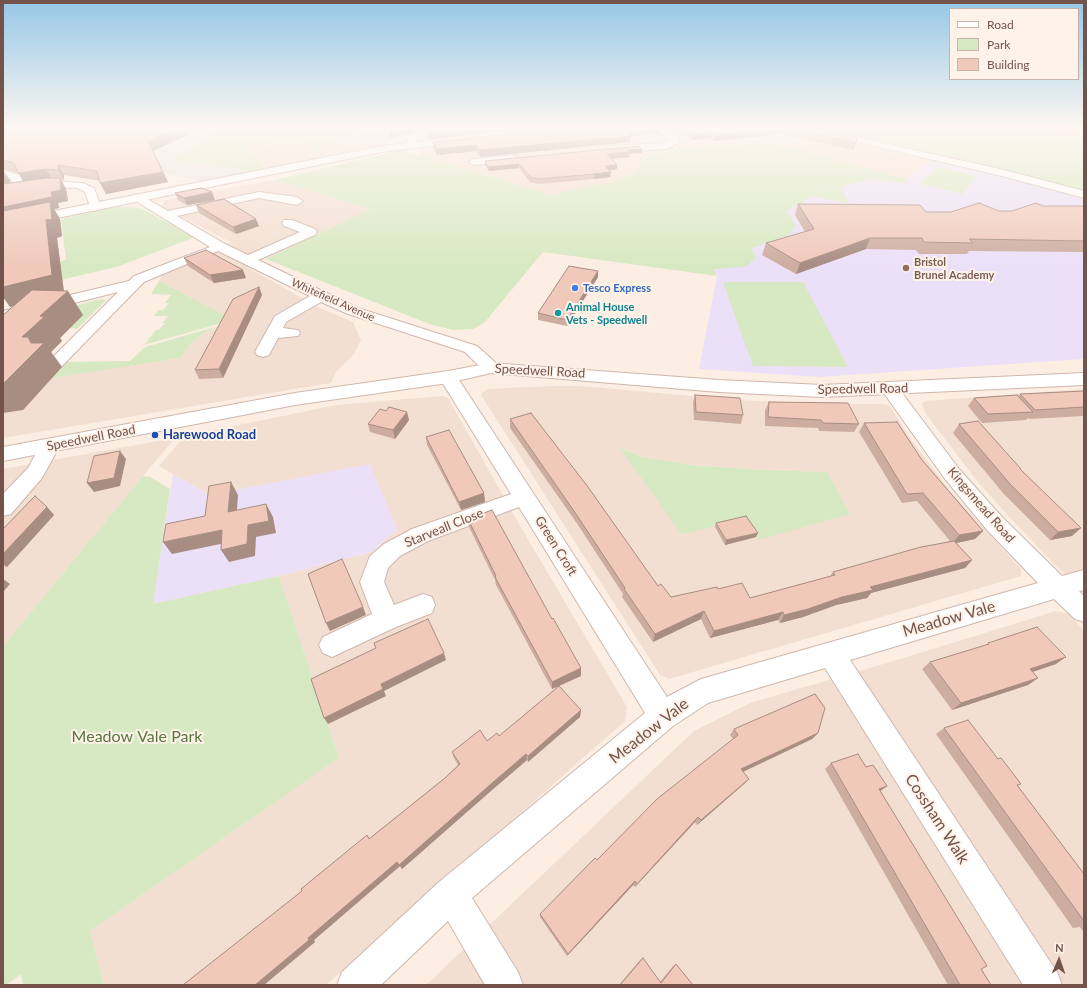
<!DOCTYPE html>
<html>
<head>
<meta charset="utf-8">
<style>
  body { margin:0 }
  #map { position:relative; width:1087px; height:988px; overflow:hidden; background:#fceee3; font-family:Lato,sans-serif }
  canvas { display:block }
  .frame { position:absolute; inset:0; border:4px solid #73534a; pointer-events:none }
  .legend { position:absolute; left:949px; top:8px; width:130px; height:72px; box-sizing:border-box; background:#fff3e9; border:1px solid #c7b3a9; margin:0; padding:5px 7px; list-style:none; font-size:12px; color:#73534a }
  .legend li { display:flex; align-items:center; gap:8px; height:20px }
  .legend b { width:20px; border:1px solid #c7b3a9 }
  .north { position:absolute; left:1039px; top:940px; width:40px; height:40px; -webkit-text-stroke:3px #fff3e9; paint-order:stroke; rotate:2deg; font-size:11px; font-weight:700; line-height:16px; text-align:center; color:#73534a }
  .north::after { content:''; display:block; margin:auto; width:14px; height:18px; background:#73534a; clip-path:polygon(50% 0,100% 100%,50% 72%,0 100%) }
</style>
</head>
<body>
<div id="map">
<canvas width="1087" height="988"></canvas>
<div class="frame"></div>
<ul class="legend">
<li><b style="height:5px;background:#fff"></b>Road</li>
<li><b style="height:11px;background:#d7e9c2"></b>Park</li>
<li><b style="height:11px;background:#f0c9bb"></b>Building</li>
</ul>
<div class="north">N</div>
</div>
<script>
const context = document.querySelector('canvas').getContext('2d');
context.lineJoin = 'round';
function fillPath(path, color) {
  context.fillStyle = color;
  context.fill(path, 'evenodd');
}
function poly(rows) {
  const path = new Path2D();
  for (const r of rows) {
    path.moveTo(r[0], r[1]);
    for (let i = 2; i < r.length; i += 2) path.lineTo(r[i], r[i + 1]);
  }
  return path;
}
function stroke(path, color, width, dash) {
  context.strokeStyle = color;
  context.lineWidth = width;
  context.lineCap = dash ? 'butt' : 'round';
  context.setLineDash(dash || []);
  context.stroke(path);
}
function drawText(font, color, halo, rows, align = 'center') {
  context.font = font + ' Lato,sans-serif';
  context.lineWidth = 4;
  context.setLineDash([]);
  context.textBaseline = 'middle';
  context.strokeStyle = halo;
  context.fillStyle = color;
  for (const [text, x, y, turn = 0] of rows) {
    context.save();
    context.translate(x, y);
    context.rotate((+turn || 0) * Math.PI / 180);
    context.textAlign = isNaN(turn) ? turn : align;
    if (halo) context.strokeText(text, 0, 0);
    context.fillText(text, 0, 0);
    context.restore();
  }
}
const residential = poly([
  [363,127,783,127,930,160,907,179,815,156,752,144,696,146,652,154,643,160,634,174,615,182,583,187,551,195,419,156,422,147,429,139,424,135,412,134,383,144,263,169,261,163,249,152,249,143,263,145,297,138,317,151],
  [274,180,372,209,247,267,318,307,353,322,361,340,354,354,336,372,331,383,3,438,3,392,38,380,180,358,189,346,201,335,231,319,159,281,163,273,231,242,161,207,166,200],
  [550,386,580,386,738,400,816,404,883,404,890,406,911,440,952,493,1021,569,1021,576,669,679,660,675,481,395,483,392,488,389],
  [621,448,642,457,692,465,763,470,827,472,745,520],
  [1084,389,1084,590,1057,567,1011,519,977,481,926,414,922,404,925,401],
  [442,396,448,398,526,536,627,707,625,721,326,985,104,985,90,931,339,758,279,576,374,551,389,536,398,531,209,495,159,466,185,436,336,405],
  [175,438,143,476,3,646,3,469],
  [1056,611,1068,614,1084,630,1084,985,426,985,694,731,750,703,897,660]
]);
const industrial = poly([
  [3,127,221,129,173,159,252,171,204,181,146,170]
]);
const education = poly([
  [930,160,996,174,1084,199,1084,359,819,377,699,369,717,276,713,269,751,248,789,235,787,211,813,196,848,204,841,187,870,179,907,183,907,179],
  [370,464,398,531,389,536,374,551,279,576,152,605,173,474,209,495]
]);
const green = poly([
  [182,127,363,127,317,151,297,138,263,145,249,143,249,152,261,163,263,169,252,171,173,160,220,129],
  [825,127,1084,127,1084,193,977,163,826,130],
  [752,144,773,144,816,155,907,179,907,183,870,179,842,187,849,204,813,196,787,211,796,226,789,235,752,248,756,258,745,267,713,269,717,276,543,252,485,322,473,329,454,330,432,325,266,259,371,209,274,180,402,150,551,195,583,187,615,182,634,174,643,160,652,154,696,146],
  [937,167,978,176,962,194,920,184],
  [116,207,131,207,142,209,195,237,119,266,3,294,3,274,66,260,61,219],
  [159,281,232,319,222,323,144,345,156,330,159,330,165,323,162,323,168,316,154,316,159,310,163,310,169,303,165,303,171,295,151,294],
  [723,282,803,282,848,367,753,366],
  [101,299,106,300,77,329,70,328,64,309],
  [215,327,201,335,189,346,180,358,40,380,60,370,67,362,58,362,130,361,145,347],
  [620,448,642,457,692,465,763,470,827,472,850,514,758,540,745,520,681,534],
  [143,476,150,477,170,489,153,604,279,576,339,758,90,931,104,985,23,985,21,974,6,985,3,985,3,646]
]);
const street = poly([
  [426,127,438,127,417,140,415,147,409,147,406,141,410,136,426,127],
  [655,127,666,127,674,134,680,142,667,149,611,152,606,149,611,146,665,143,669,141,655,127],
  [793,127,812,127,1004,170,1084,191,1084,198,1002,176,793,127],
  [512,155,517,158,516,160,474,165,469,162,474,159,512,155],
  [3,170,20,175,24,185,52,181,83,183,94,188,101,207,95,211,91,210,85,192,77,188,52,187,3,195,3,189,13,187,11,179,3,176,3,170],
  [259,192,297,197,303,201,297,205,259,198,177,216,225,244,248,255,300,232,284,226,282,223,284,220,292,220,315,229,317,232,315,235,258,260,358,308,477,346,497,364,499,368,497,372,491,373,485,372,465,352,348,314,321,302,286,322,283,328,298,330,300,333,298,336,278,338,269,355,263,357,257,355,255,352,275,316,310,296,218,251,144,282,62,366,56,367,50,366,48,362,118,292,3,321,3,311,129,281,134,276,210,247,134,200,132,198,134,196,142,196,168,211,259,192],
  [448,372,454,373,457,377,667,697,701,679,1038,583,987,530,945,479,881,389,884,385,890,383,896,385,959,469,1003,518,1062,576,1084,570,1084,590,1079,591,1084,596,1084,622,1075,619,1054,599,850,660,1057,972,1062,985,1023,985,825,668,708,703,673,726,472,898,518,972,523,985,485,985,448,921,381,985,337,985,342,972,439,882,645,713,519,507,428,541,400,556,388,568,384,582,394,605,423,594,432,597,435,605,432,613,396,627,332,657,323,653,319,645,323,637,372,614,360,582,370,556,384,544,412,529,511,494,439,377,442,373,448,372],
  [49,440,56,442,59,447,42,478,11,514,3,516,3,494,28,468,42,442,49,440]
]);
const secondary = poly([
  [462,137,466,138,467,140,466,142,382,152,3,229,3,221,382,146,462,137],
  [491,363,719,380,822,385,1084,373,1084,385,822,397,719,392,491,373,448,383,295,405,3,461,3,447,295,393,448,371,491,363]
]);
const wall = poly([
  [3,127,188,127,190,134,153,151,168,182,106,194,100,181,64,175,64,180,61,180,66,189,68,201,58,203,59,208,54,209,60,219,62,236,57,238,64,291,83,315,60,338,62,341,51,352,62,367,23,410,13,306,10,307,10,180,10,183,24,181,19,173,3,169],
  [429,127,429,139,427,135,427,129],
  [572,127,660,127,659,133,631,136,630,142,480,157,477,151,437,155,433,148,433,142],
  [668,127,817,127,858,137,854,150,777,133,773,135,714,141,711,138,692,140,680,131,673,132],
  [642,149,642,153,629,154,629,157,611,159,617,169,609,170,611,172,610,177,594,179,538,184,530,182,519,168,489,171,485,165,485,161],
  [175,193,215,200,187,205,178,200],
  [798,204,926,212,1012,211,1043,206,1084,206,1084,252,969,251,967,254,919,254,916,250,866,249,796,274,762,255,766,243,805,232,795,215],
  [196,205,259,226,236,234,199,213],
  [184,258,246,278,214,283,188,266],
  [598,271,598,277,567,326,538,320,538,313],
  [259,287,262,295,223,378,199,379,195,370],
  [1084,391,1084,416,1029,419,1028,418,1026,420,982,423,968,406,974,398,1018,396,1020,394],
  [695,395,743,415,741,424,694,420,693,403],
  [769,402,859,424,854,432,819,431,818,428,765,426,765,410],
  [510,419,658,586,671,597,718,589,750,598,830,576,833,572,950,541,917,501,902,503,859,432,864,423,922,460,983,531,975,539,956,543,972,560,965,568,871,593,867,598,836,605,803,617,780,623,778,620,710,638,701,619,653,642,622,597,623,594,576,522,510,428],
  [409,420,395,439,370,432,368,424],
  [959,424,1021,469,1020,470,1072,536,1050,540,1003,493,953,433],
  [426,437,484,493,485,502,461,510,427,445],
  [47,507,54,515,7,567,3,566,3,529],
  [468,519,552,619,581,668,581,676,552,689,496,585,495,580,469,527],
  [716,523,756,537,725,545,715,527],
  [988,643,1056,664,1033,672,1038,678,1028,685,952,710,922,669,930,662,986,645],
  [581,710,580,717,528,762,527,760,492,790,402,869,400,866,314,940,315,942,264,985,183,985,370,838,445,778,458,765,454,758,452,752,487,741,499,736],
  [944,728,1017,785,1084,874,1084,933,1080,927,1073,928,936,734],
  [734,729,818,733,812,739,743,772,749,779,744,784,697,825,695,822,635,887,633,885,567,956,540,917,540,914,597,860,733,739,730,735],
  [831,763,866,767,887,786,880,791,991,985,948,985,825,769],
  [643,958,660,982,673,966,676,964,693,985,619,985,640,960]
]);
const shadedWall = poly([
  [178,127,188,127,190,134,153,151,148,141],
  [408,127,422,127,412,133,390,138,389,131],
  [483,127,543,127,429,139,429,133],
  [652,127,660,127,659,133,631,136,630,142,480,157,480,150,625,130],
  [674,127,681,127,680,131,673,132],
  [779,127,777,133,773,135,714,141,716,135],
  [712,132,711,138,692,140,693,134],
  [476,145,477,151,437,155,436,149],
  [642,149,642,153,629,154,629,157,607,159,607,154,627,150],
  [519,164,519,168,489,171,488,167],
  [58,165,64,175,64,180,58,170],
  [617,165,617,169,605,171,605,166],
  [46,169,52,180,25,183,18,173],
  [3,170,10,180,11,186,3,188],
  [163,172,168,182,106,194,100,183],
  [611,172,610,177,594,179,594,174],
  [60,178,66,189,68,201,58,203,59,208,54,209,60,219,62,236,57,238,64,293,10,307,3,297,3,207,51,192],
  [212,192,215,200,187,205,184,198],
  [256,219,259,226,236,234,233,227],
  [870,238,866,249,796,274,800,263],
  [243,270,246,278,214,283,210,275],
  [598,271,598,277,567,326,567,320],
  [259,287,262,295,223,378,219,369],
  [68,291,83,315,60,338,62,341,51,352,62,367,23,410,3,413,3,384,22,337,40,316],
  [407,412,409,420,395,439,393,430],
  [120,451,126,459,120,486,94,492,87,483],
  [231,482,238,495,236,524,228,512],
  [484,493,485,502,461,510,459,502],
  [266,504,273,517,276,533,256,537,255,556,229,562,221,550,248,525],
  [47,507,54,515,7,567,3,563,3,554],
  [1081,528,1072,536,1050,540,1058,532],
  [222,530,230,542,172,554,163,542],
  [983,531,975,539,952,544,959,535],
  [758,533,756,537,725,545,726,540],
  [972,560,965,568,871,593,867,598,836,605,803,617,780,623,784,615,870,587],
  [3,579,10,584,3,592],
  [363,607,366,615,330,631,326,623],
  [704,611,701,619,653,642,655,634],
  [783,612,778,620,710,638,714,631],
  [444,653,446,660,384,691,386,696,328,724,324,718,381,684],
  [1066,657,1056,664,1020,676,1030,669],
  [581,668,581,676,552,689,552,682],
  [1038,678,1028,685,952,710,961,703],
  [581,710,580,717,528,762,528,756],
  [818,733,812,739,736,775,741,769],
  [526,754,527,760,492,790,402,869,400,866,314,940,315,942,264,985,255,985,308,938,397,862],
  [749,779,744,784,697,825,701,820],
  [887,786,879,792,879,789],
  [698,817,695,822,635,887,637,884],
  [635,881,633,885,567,956,568,954]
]);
const building = poly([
  [3,127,178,127,148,141,163,172,100,183,97,171,58,165,58,170,46,169,18,173,14,163,3,160,3,127],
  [387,127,408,127,389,131,387,127],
  [429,127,483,127,429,133,427,129,429,127],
  [572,127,652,127,625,130,631,136,480,150,476,145,436,149,433,142,572,127],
  [685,127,777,127,774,129,716,135,712,132,693,134,685,127],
  [785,127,817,127,858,137,856,143,785,127],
  [639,146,642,149,627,150,629,152,607,154,617,165,605,166,611,172,594,174,538,179,530,177,519,164,488,167,485,161,639,146],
  [46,178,60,178,61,190,51,192,52,197,3,207,3,184,46,178],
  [201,188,212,192,184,198,175,193,201,188],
  [224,199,256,219,233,227,196,205,224,199],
  [50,202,52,219,46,220,52,275,3,287,3,211,50,202],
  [979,203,999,211,1012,211,1036,203,1043,206,1084,206,1084,241,969,239,973,243,924,242,922,238,870,238,800,263,766,243,814,229,798,204,920,205,926,212,951,212,979,203],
  [206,250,243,270,210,275,184,258,206,250],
  [569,266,598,271,567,320,538,313,569,266],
  [259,287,219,369,195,370,233,299,259,287],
  [32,290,68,291,40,316,44,317,22,337,28,337,31,343,44,343,3,384,3,315,32,290],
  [1084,391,1084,407,1035,410,1020,394,1084,391],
  [695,395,740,398,743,415,696,412,695,395],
  [1017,395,1033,412,988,414,974,398,1017,395],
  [769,402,848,403,859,424,823,423,821,420,768,417,769,402],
  [389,407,407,412,393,430,368,424,380,409,386,411,389,407],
  [531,413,588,487,658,586,661,584,671,597,717,587,718,589,742,583,750,598,835,575,833,572,921,547,954,541,972,560,870,587,873,590,842,597,808,609,784,615,783,612,714,631,704,611,655,634,624,589,625,588,576,514,510,419,531,413],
  [978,421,1021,469,1020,469,1081,528,1058,532,1010,484,959,424,978,421],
  [897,422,922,460,983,531,959,535,923,493,907,494,864,423,897,422],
  [449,430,484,493,459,502,426,437,449,430],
  [120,451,114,478,87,483,94,456,120,451],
  [231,482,228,512,266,504,269,521,248,525,247,544,221,550,222,530,163,542,166,524,205,516,209,486,231,482],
  [35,496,47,507,3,554,3,529,35,496],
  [492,510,552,619,553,618,581,668,552,682,495,577,496,576,468,519,492,510],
  [746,516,758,533,726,540,716,523,746,516],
  [342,559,363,607,326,623,308,574,342,559],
  [428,619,444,653,381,684,383,689,324,718,311,679,376,648,374,643,428,619],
  [1037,627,1066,657,1030,669,1038,678,961,703,930,662,989,644,988,643,1037,627],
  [559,686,581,710,528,756,526,754,491,784,399,865,397,862,308,938,309,940,255,985,183,985,302,891,301,889,367,835,369,839,445,778,460,764,452,752,480,730,487,741,497,733,499,736,559,686],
  [815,694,825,708,818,733,741,769,749,779,701,820,698,817,637,884,635,881,568,954,540,914,595,858,597,860,657,799,738,735,734,729,815,694],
  [968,720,998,759,1001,758,1021,784,1017,785,1084,874,1084,921,944,728,968,720],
  [858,754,866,767,873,765,887,786,879,789,987,966,981,969,991,985,960,985,831,763,858,754],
  [643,958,661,983,676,964,693,985,620,985,643,958]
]);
const markers = [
  [906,268,4,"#8d6e63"],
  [575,288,4,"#3f7fe0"],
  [558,313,4,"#0f9aa8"],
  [155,435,4,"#1a4fb4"]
];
const farEducationnames = [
  ["Bristol",914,262],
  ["Brunel Academy",914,275]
];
const farShopnames = [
  ["Tesco Express",583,288]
];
const farStreetnames = [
  ["Whitefield Avenue",333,300,24]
];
const farCulturenames = [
  ["Animal House",566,307],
  ["Vets - Speedwell",566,320]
];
const streetNames = [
  ["Speedwell Road",540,371,3],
  ["Speedwell Road",863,389,-1],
  ["Speedwell Road",91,438,-11],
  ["Kingsmead Road",981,505,49],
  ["Starveall Close",444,528,-22],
  ["Green Croft",556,546,58]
];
const transitNames = [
  ["Harewood Road",163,435]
];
const nearStreetnames = [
  ["Meadow Vale",949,619,-16],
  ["Meadow Vale",649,731,-38],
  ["Cossham Walk",937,819,57]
];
const nearParknames = [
  ["Meadow Vale Park",137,737]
];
fillPath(residential, '#f3dfd1');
fillPath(industrial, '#ebe2dd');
fillPath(education, '#ece0f8');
fillPath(green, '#d7e9c2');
stroke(street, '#cfb7ad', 2);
stroke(secondary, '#d1b6aa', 2);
fillPath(street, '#fff');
fillPath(secondary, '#fff');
fillPath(wall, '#ceada1');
fillPath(shadedWall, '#a88d83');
fillPath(building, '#f0c9bb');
stroke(building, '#a88d83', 1);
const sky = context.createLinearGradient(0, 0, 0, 266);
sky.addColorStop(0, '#95c7e6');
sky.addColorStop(0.48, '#fef7f2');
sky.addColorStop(1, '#fef7f200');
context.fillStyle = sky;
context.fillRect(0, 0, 1087, 266);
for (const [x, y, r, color] of markers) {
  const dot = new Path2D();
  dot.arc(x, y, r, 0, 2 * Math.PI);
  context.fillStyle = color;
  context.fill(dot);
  stroke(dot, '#fff3e9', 1.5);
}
drawText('bold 11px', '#785e54', '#fff3e9', farEducationnames, 'left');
drawText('bold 11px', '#366cbe', '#fff3e9', farShopnames, 'left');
drawText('11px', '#73534a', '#fff3e9', farStreetnames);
drawText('bold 11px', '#0d838f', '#fff3e9', farCulturenames, 'left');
drawText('13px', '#73534a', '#fff3e9', streetNames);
drawText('bold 13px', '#164399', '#fff3e9', transitNames, 'left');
drawText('16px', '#73534a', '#fff3e9', nearStreetnames);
drawText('16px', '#597842', '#fff3e9', nearParknames);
</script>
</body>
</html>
